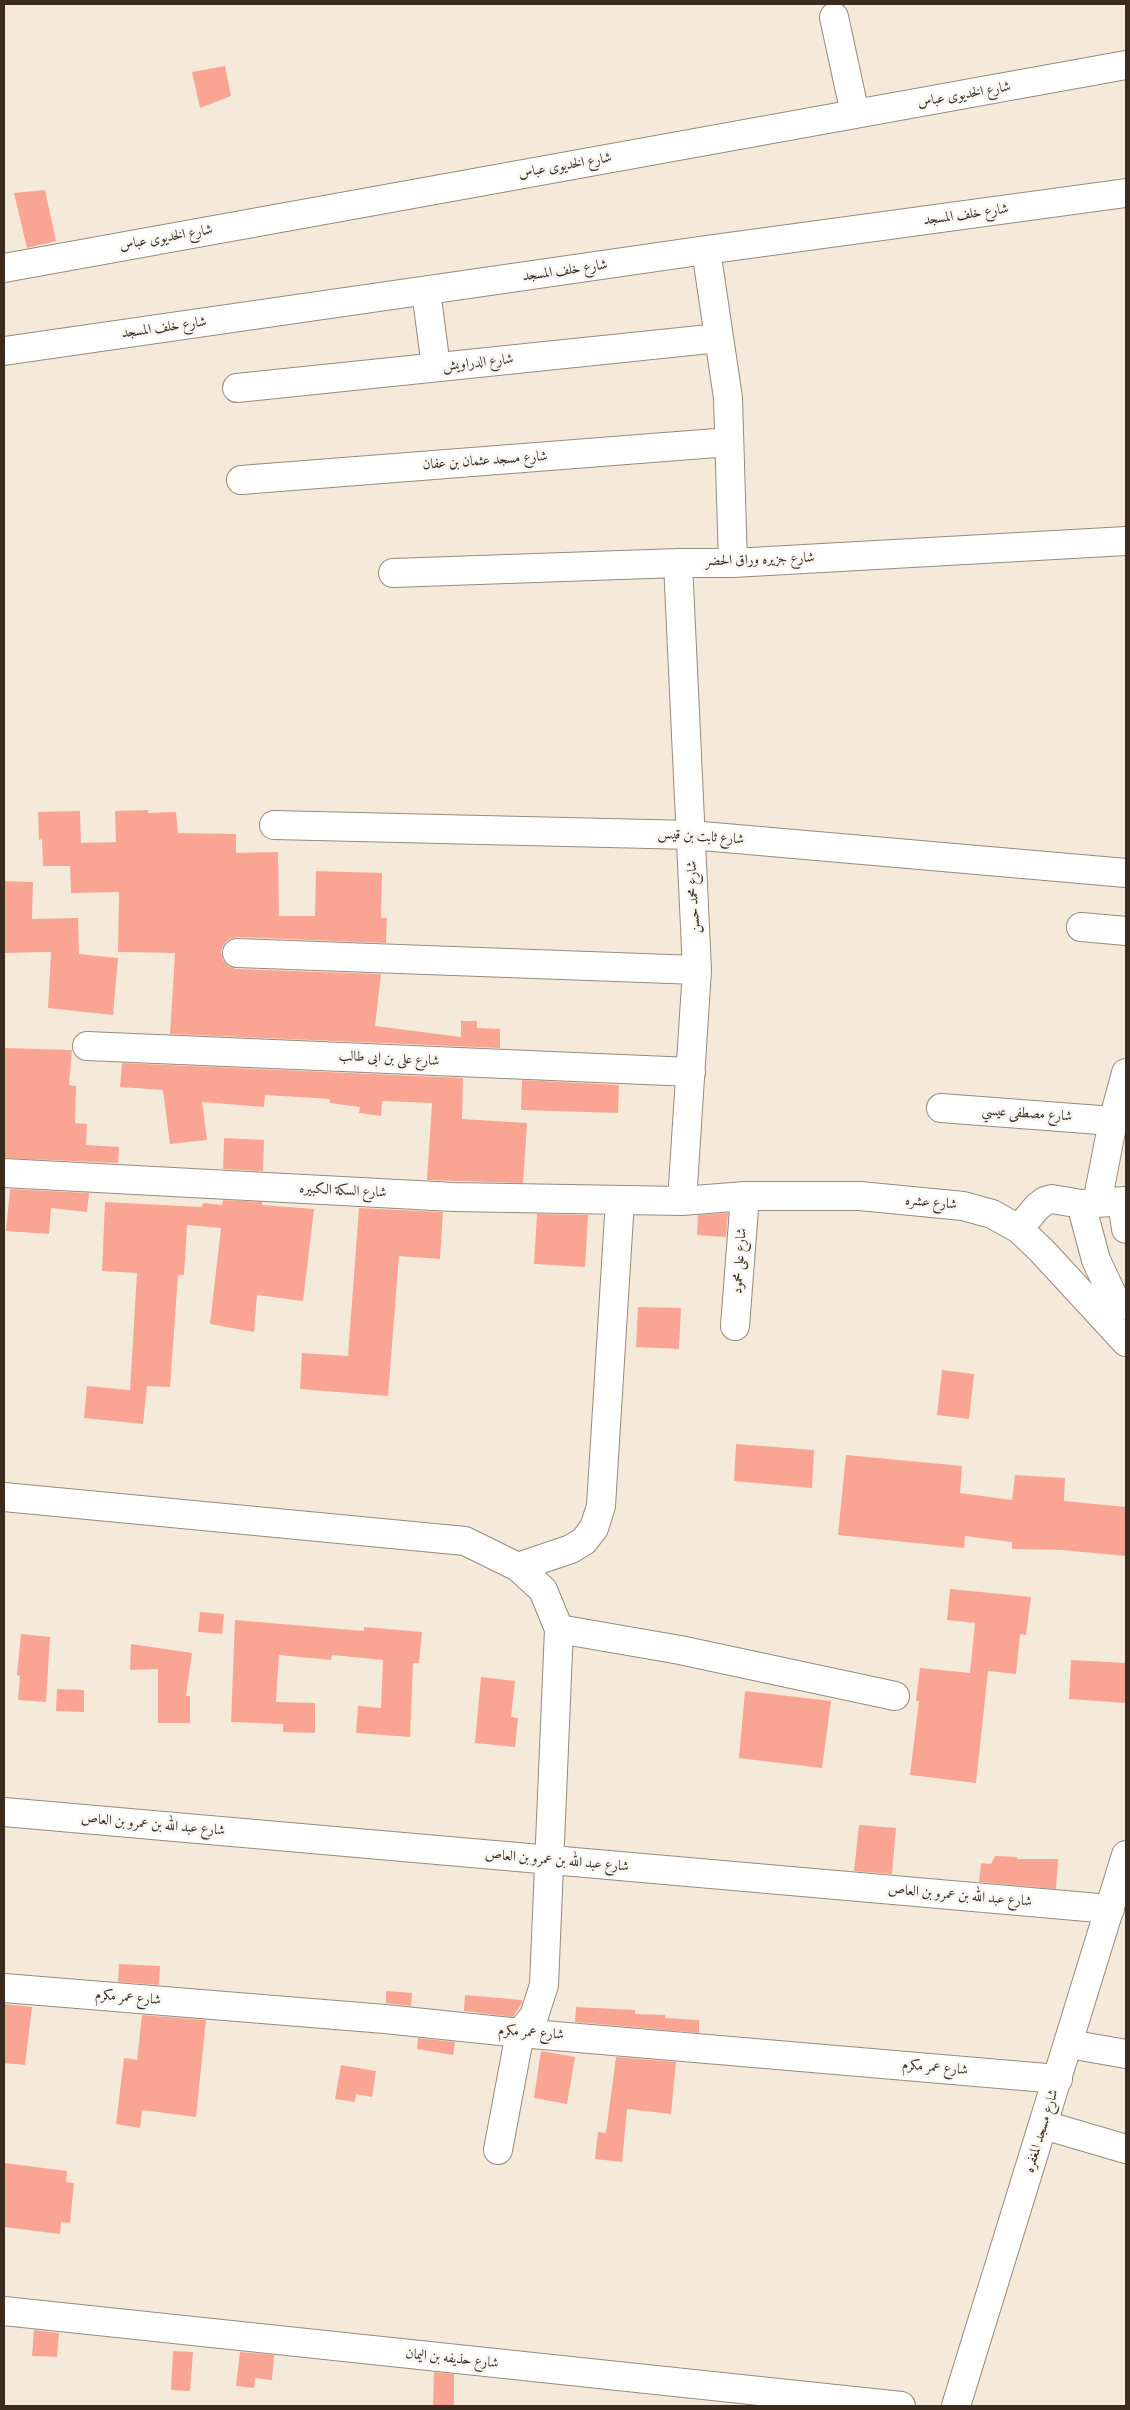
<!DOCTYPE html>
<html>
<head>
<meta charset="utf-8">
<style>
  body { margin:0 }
  #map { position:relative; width:1130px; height:2410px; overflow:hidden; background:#f5eada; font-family:"IM FELL French Canon",serif }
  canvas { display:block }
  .frame { position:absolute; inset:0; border:5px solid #3b2a1e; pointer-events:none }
</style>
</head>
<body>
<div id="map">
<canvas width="1130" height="2410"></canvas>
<div class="frame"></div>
</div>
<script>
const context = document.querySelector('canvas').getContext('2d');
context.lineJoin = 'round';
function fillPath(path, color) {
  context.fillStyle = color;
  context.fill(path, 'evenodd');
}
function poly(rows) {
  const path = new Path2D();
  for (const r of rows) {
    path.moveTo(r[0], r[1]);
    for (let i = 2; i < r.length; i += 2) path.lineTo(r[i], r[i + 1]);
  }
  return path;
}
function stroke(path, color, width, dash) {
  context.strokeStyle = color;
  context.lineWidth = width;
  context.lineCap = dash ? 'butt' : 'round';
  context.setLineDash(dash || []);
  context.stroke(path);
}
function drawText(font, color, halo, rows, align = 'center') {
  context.font = font + ' "IM FELL French Canon",Amiri,serif';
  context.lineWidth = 5;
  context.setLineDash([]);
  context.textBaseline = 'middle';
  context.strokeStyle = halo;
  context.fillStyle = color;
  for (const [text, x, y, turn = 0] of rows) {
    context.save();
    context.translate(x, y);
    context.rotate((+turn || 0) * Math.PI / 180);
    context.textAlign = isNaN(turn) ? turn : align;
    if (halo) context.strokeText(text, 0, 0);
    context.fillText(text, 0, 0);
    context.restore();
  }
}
const building = poly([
  [225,66,231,96,200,108,192,72],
  [45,190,56,241,27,248,14,193],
  [148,810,148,813,176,812,178,833,236,834,236,853,278,852,279,916,315,916,316,871,382,873,381,918,387,918,386,943,237,937,229,939,224,944,221,952,223,960,228,966,236,969,381,974,375,1026,461,1037,461,1021,477,1021,477,1028,500,1029,500,1048,170,1034,175,953,118,952,119,892,71,893,70,866,43,866,42,839,39,840,38,812,80,811,81,843,116,842,115,811],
  [4,881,33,882,32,919,78,918,79,954,118,958,113,1015,48,1008,51,952,4,953],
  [4,1048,72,1050,69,1085,76,1086,75,1123,87,1124,86,1145,119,1147,118,1163,4,1158],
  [122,1063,463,1078,462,1119,527,1123,523,1183,427,1180,432,1103,382,1101,381,1116,359,1113,360,1107,330,1103,330,1099,265,1095,264,1107,202,1102,207,1140,170,1144,163,1090,120,1087],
  [522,1080,619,1085,618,1113,521,1110],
  [224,1138,264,1140,263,1171,223,1169],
  [10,1189,89,1193,87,1212,51,1208,49,1234,6,1231],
  [223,1200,262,1202,262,1205,314,1209,303,1301,257,1295,254,1332,210,1324,221,1228,187,1225,184,1275,178,1275,170,1387,147,1386,143,1424,84,1418,87,1386,130,1390,137,1273,102,1271,105,1202,202,1207,203,1203,222,1205],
  [359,1208,443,1212,440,1259,399,1256,388,1396,300,1389,302,1353,348,1356],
  [728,1213,726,1237,697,1235,698,1215],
  [537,1214,588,1215,585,1267,534,1264],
  [638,1307,681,1308,679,1349,636,1347],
  [942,1370,974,1374,969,1419,937,1415],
  [736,1444,814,1450,812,1488,734,1481],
  [846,1455,962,1466,960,1493,1012,1500,1015,1475,1065,1478,1064,1501,1126,1507,1126,1556,1062,1550,1012,1549,1012,1542,965,1536,964,1548,838,1535],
  [950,1589,1031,1597,1026,1635,1020,1634,1016,1674,988,1671,976,1783,910,1775,919,1701,916,1701,920,1668,970,1673,975,1623,947,1620],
  [200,1612,224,1614,222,1634,198,1632],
  [235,1620,364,1631,364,1627,422,1632,419,1663,413,1663,410,1737,356,1733,358,1706,381,1708,383,1660,332,1655,331,1660,279,1655,276,1702,315,1703,315,1733,283,1732,283,1724,231,1722],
  [21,1634,50,1637,46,1702,18,1700,20,1676,17,1675],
  [131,1644,192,1653,186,1696,190,1696,190,1723,158,1723,158,1669,130,1670],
  [1071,1660,1126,1663,1126,1703,1069,1699],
  [481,1677,515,1681,511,1717,518,1718,515,1747,475,1743],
  [57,1689,84,1690,84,1712,56,1711],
  [745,1691,831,1701,822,1768,739,1758],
  [859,1825,896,1828,892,1874,854,1871],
  [995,1856,1017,1857,1017,1859,1058,1859,1056,1889,979,1882,981,1863,991,1864],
  [119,1964,160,1966,159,1985,118,1982],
  [386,1991,412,1993,411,2006,386,2003],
  [465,1995,522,2000,522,2003,513,2017,464,2011],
  [4,2004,32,2007,25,2065,4,2063],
  [576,2007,635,2010,635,2014,665,2015,665,2018,699,2020,699,2033,575,2022],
  [142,2015,206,2020,196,2117,142,2110,140,2128,116,2124,124,2058,137,2060],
  [418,2038,455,2042,453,2055,417,2049],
  [541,2051,575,2057,567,2104,534,2098],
  [616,2057,676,2062,671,2114,627,2109,622,2162,595,2159,598,2132,606,2133],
  [341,2065,376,2071,372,2097,356,2094,355,2102,335,2099],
  [4,2163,67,2171,66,2182,74,2183,70,2223,61,2222,60,2234,4,2227],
  [34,2330,59,2333,57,2357,32,2356],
  [173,2351,193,2352,190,2391,171,2390],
  [240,2352,274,2355,272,2380,255,2378,254,2388,236,2386],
  [434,2372,454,2374,454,2406,433,2406]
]);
const minor = poly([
  [834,17,855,114],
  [706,250,728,398,733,563],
  [4,268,1126,65],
  [426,291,436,367],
  [4,351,706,250,1126,193],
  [237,388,719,338],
  [241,480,729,442],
  [678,563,697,970,682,1201],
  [393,573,678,563,733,563,1126,541],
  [274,825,691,835,1126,873],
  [1081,927,1126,931],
  [237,953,697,970],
  [87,1046,691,1072],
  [941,1108,1113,1121],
  [4,1173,454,1197,682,1201,745,1196,860,1196,963,1206,992,1214,1019,1229,1042,1251,1126,1342],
  [1122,1201,1126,1229],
  [1097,1203,1113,1121,1126,1073],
  [1081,1204,1096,1260,1118,1307],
  [1019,1229,1037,1207,1045,1201,1052,1199,1081,1204,1126,1201],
  [735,1326,745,1196],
  [4,1497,465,1541,518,1567,543,1590,559,1629,544,1985,534,2016,520,2033,498,2150],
  [518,1567,571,1549,584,1541,594,1528,601,1506,620,1200],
  [559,1629,680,1650,895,1696],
  [4,1812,1110,1909],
  [4,1988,385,2019,520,2033,1058,2079],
  [1069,2044,1126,2054],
  [1044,2125,1126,2149],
  [4,2311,901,2406],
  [956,2406,1126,1855]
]);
const streetNames = [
  ["شارع الخديوى عباس",964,95,-10],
  ["شارع الخديوى عباس",565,166,-10],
  ["شارع خلف المسجد",966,215,-8],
  ["شارع الخديوى عباس",166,238,-10],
  ["شارع خلف المسجد",565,271,-8],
  ["شارع خلف المسجد",164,328,-8],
  ["شارع الدراويش",478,363,-6],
  ["شارع مسجد عثمان بن عفان",485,461,-4],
  ["شارع جزيره وراق الحضر",760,560,-2],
  ["شارع ثابت بن قيس",701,837,4],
  ["شارع محمد حسن",694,897,-93],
  ["شارع على بن ابى طالب",389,1059,3],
  ["شارع مصطفى عيسي",1027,1114,4],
  ["شارع السكة الكبيره",343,1191,3],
  ["شارع عشره",931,1203,5],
  ["شارع على محمود",740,1261,-86],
  ["شارع عبد الله بن عمرو بن العاص",153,1825,5],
  ["شارع عبد الله بن عمرو بن العاص",557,1861,5],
  ["شارع عبد الله بن عمرو بن العاص",960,1896,5],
  ["شارع عمر مكرم",128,1998,5],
  ["شارع عمر مكرم",531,2033,4],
  ["شارع عمر مكرم",935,2068,5],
  ["شارع مسجد المغفره",1042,2131,-73],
  ["شارع حذيفه بن اليمان",452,2359,6]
];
fillPath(building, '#faa593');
stroke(minor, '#988a7c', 30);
stroke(minor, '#fff', 28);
drawText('14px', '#3b2a1e', '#f6f6f2', streetNames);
</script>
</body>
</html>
